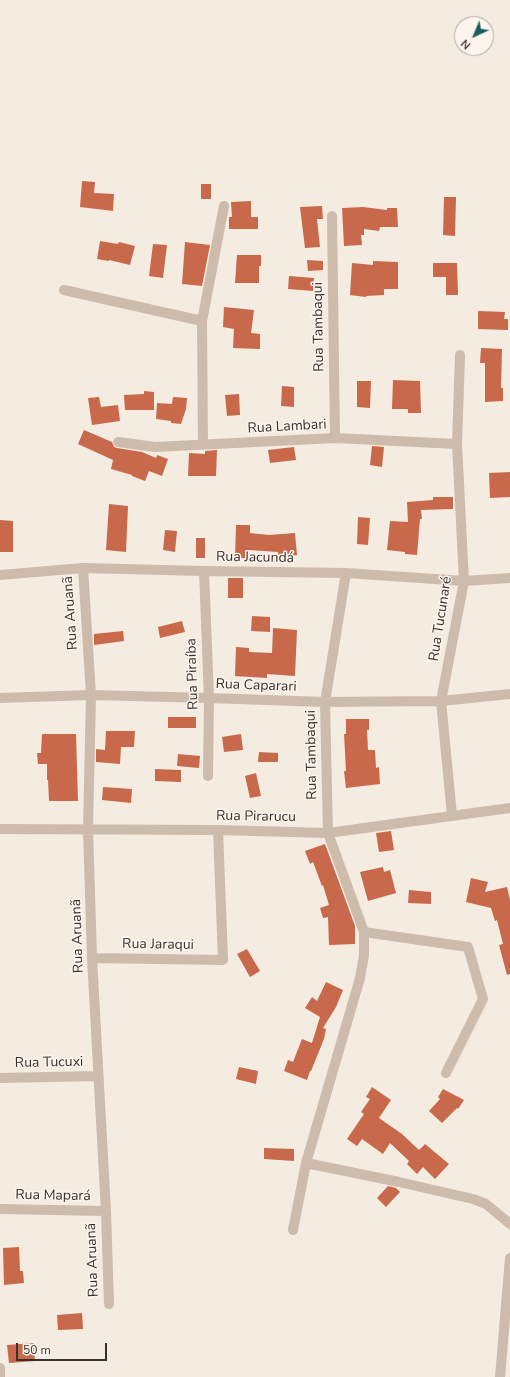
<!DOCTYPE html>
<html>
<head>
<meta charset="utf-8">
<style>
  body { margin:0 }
  #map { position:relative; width:510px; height:1377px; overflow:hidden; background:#f4ebe1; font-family:"Nunito Sans",sans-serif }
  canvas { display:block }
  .north { position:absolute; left:454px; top:16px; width:40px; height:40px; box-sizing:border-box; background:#fbf5ee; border:1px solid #aea6a0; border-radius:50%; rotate:224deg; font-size:11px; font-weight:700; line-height:16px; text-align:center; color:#3b302b }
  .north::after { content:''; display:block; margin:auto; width:14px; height:18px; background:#1f5a5e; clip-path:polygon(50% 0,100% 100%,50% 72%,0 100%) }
  .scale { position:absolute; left:16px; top:1343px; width:91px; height:18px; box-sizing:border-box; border:2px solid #3b302b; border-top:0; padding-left:5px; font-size:12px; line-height:14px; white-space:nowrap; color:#3b302b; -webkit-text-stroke:3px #fbf5ee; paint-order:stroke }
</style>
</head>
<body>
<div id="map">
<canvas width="510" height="1377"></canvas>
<div class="north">N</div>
<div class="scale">50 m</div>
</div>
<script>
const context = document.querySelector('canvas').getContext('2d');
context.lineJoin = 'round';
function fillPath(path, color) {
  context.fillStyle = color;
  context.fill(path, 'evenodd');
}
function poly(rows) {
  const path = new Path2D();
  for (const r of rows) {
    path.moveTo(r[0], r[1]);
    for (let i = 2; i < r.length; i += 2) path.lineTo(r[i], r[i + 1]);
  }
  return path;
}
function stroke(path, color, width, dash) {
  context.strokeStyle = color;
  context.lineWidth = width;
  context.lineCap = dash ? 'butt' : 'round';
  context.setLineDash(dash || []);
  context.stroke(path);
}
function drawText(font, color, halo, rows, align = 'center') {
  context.font = font + ' "Nunito Sans",sans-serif';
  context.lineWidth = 3;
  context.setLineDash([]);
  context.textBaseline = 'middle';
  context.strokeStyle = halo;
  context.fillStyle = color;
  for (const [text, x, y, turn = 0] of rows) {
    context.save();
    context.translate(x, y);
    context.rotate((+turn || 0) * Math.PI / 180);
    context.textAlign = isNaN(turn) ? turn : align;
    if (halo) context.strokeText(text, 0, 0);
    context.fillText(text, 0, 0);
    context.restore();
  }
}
const building = poly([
  [82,181,95,182,94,193,114,194,113,211,80,207],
  [201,184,211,184,211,199,201,199],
  [444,197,456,197,455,236,443,235],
  [251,201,251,217,258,217,258,229,229,229,229,217,232,217,231,202],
  [322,206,323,219,317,219,320,247,305,248,300,207],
  [363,207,387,210,387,208,397,208,398,227,380,227,379,231,364,229,364,235,361,235,362,245,344,246,342,208],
  [100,241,118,244,119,242,135,246,130,265,109,260,109,261,97,259],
  [185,242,210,245,202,286,182,284],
  [153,244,167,245,163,278,149,276],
  [237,255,261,255,261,266,259,266,259,283,235,283],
  [307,260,323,261,323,270,308,271],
  [373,261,398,262,398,289,384,289,384,295,366,296,366,297,350,295,352,263,373,265],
  [433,263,457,263,458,295,446,295,446,277,433,277],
  [289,276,314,278,313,291,288,289],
  [224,307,254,310,251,333,260,334,260,349,233,348,234,329,223,327],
  [478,311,505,312,504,319,508,319,508,330,478,329],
  [481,348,502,349,501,388,503,388,503,401,485,402,485,363,480,363],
  [393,380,420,381,421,413,408,413,408,409,392,409],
  [357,381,371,381,370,408,357,407],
  [282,386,294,387,294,407,281,406],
  [144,391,154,392,154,410,125,410,124,395,144,394],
  [239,394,240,415,227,416,225,395],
  [99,397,101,407,118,405,120,421,92,425,88,398],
  [173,397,187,398,186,409,181,424,171,423,171,421,156,419,157,403,172,404],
  [84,430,112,442,114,447,117,448,142,452,156,458,157,455,168,459,162,476,149,471,145,481,132,476,132,475,111,469,113,460,78,444],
  [372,446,384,447,382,467,370,465],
  [294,447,296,460,270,463,268,450],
  [217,450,216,476,188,476,189,453,205,454,205,451],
  [510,472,510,497,490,498,489,473],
  [433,497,453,497,453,509,421,510,422,519,420,519,417,555,405,554,405,552,387,550,390,521,408,522,407,502,433,500],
  [109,504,128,506,126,552,106,550],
  [358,517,370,518,368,545,357,544],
  [0,520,13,521,13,552,0,552],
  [236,525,250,525,250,533,269,535,295,533,297,555,279,557,278,552,249,550,249,558,235,558],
  [165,530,177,531,175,552,163,550],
  [196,538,205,538,205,558,196,558],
  [228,578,243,578,243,598,228,598],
  [252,616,270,617,270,632,251,631],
  [182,621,185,632,160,638,158,627],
  [273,628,297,630,295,676,267,674,267,678,235,676,236,647,249,648,249,652,272,653],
  [123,631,124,641,94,645,94,634],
  [168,717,196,717,196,728,168,728],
  [346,719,369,719,369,730,367,730,368,750,375,750,376,768,379,767,380,784,346,788,344,771,346,771,344,734,346,734],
  [106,731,135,731,134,747,121,747,120,764,96,762,96,749,105,750],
  [42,734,76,734,78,801,49,801,48,780,47,780,47,764,38,764,37,753,41,753],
  [241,734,243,750,224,752,222,737],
  [259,752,278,753,278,762,258,762],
  [178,754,200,756,199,768,177,766],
  [155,769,181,770,181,782,155,781],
  [256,773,261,796,250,798,245,776],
  [103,787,132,789,131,803,102,800],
  [391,831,394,850,379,852,376,833],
  [325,844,355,926,355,944,329,945,328,917,323,918,320,908,329,905,323,885,322,886,313,862,310,864,305,851],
  [383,867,384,872,390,870,396,893,368,901,360,872],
  [471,878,488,882,485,892,507,887,510,900,510,974,507,975,499,945,503,944,497,920,495,921,491,908,466,902],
  [409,890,431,892,431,904,408,903],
  [247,949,260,971,250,977,237,954],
  [326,982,343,990,336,1007,323,1028,326,1029,324,1039,311,1071,310,1071,307,1080,284,1071,288,1060,293,1062,302,1039,312,1043,320,1017,305,1008,312,997,317,1001],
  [239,1067,258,1071,256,1084,236,1079],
  [372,1087,391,1100,379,1118,402,1134,419,1150,425,1144,449,1164,435,1179,423,1167,417,1174,407,1164,409,1161,390,1143,383,1154,362,1139,357,1146,347,1139,364,1114,361,1112,370,1099,366,1097],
  [443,1089,464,1100,458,1109,457,1108,442,1123,429,1111,440,1099,438,1097],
  [264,1148,294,1149,294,1161,264,1159],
  [388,1186,396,1188,400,1192,386,1207,377,1198],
  [19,1247,20,1271,23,1271,24,1283,4,1285,3,1248],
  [82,1313,83,1329,58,1330,57,1315],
  [34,1343,35,1361,9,1363,7,1345]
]);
const minor = poly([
  [332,216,335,438],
  [64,290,202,321],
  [118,442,155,447,335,438,457,444],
  [203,445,202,321,224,206],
  [83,568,91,695,88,829,92,958,106,1211,109,1304],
  [204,571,209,698,208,776],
  [0,575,83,568,204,571,346,573,464,581,510,578],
  [0,698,91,695,209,698,325,702,441,701,510,694],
  [452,815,441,701,464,581,457,444,460,355],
  [0,829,218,830,328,833,510,808],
  [364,932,468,947,483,999,446,1073],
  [92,958,223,960,218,830],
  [0,1078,98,1076],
  [306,1163,399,1182,473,1199,486,1204,510,1224],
  [0,1209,106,1211],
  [293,1230,306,1163,360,978,364,955,364,932,328,833,325,702,346,573],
  [0,1368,0,1377],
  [500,1377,510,1258]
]);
const streetNames = [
  ["Rua Tambaqui",319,327,-91],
  ["Rua Lambari",287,427,-3],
  ["Rua Jacundá",255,558,1],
  ["Rua Aruanã",71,613,-94],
  ["Rua Tucunaré",441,619,-81],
  ["Rua Piraíba",193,674,-92],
  ["Rua Caparari",256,686,2],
  ["Rua Tambaqui",312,755,-91],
  ["Rua Pirarucu",256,817,1],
  ["Rua Aruanã",78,936,-92],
  ["Rua Jaraqui",158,945,1],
  ["Rua Tucuxi",49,1063,-1],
  ["Rua Mapará",53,1196,1],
  ["Rua Aruanã",93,1260,-92]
];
fillPath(building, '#c8694b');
stroke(minor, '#cdbbac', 10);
drawText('14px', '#3b302b', '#fbf5ee', streetNames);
</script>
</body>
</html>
